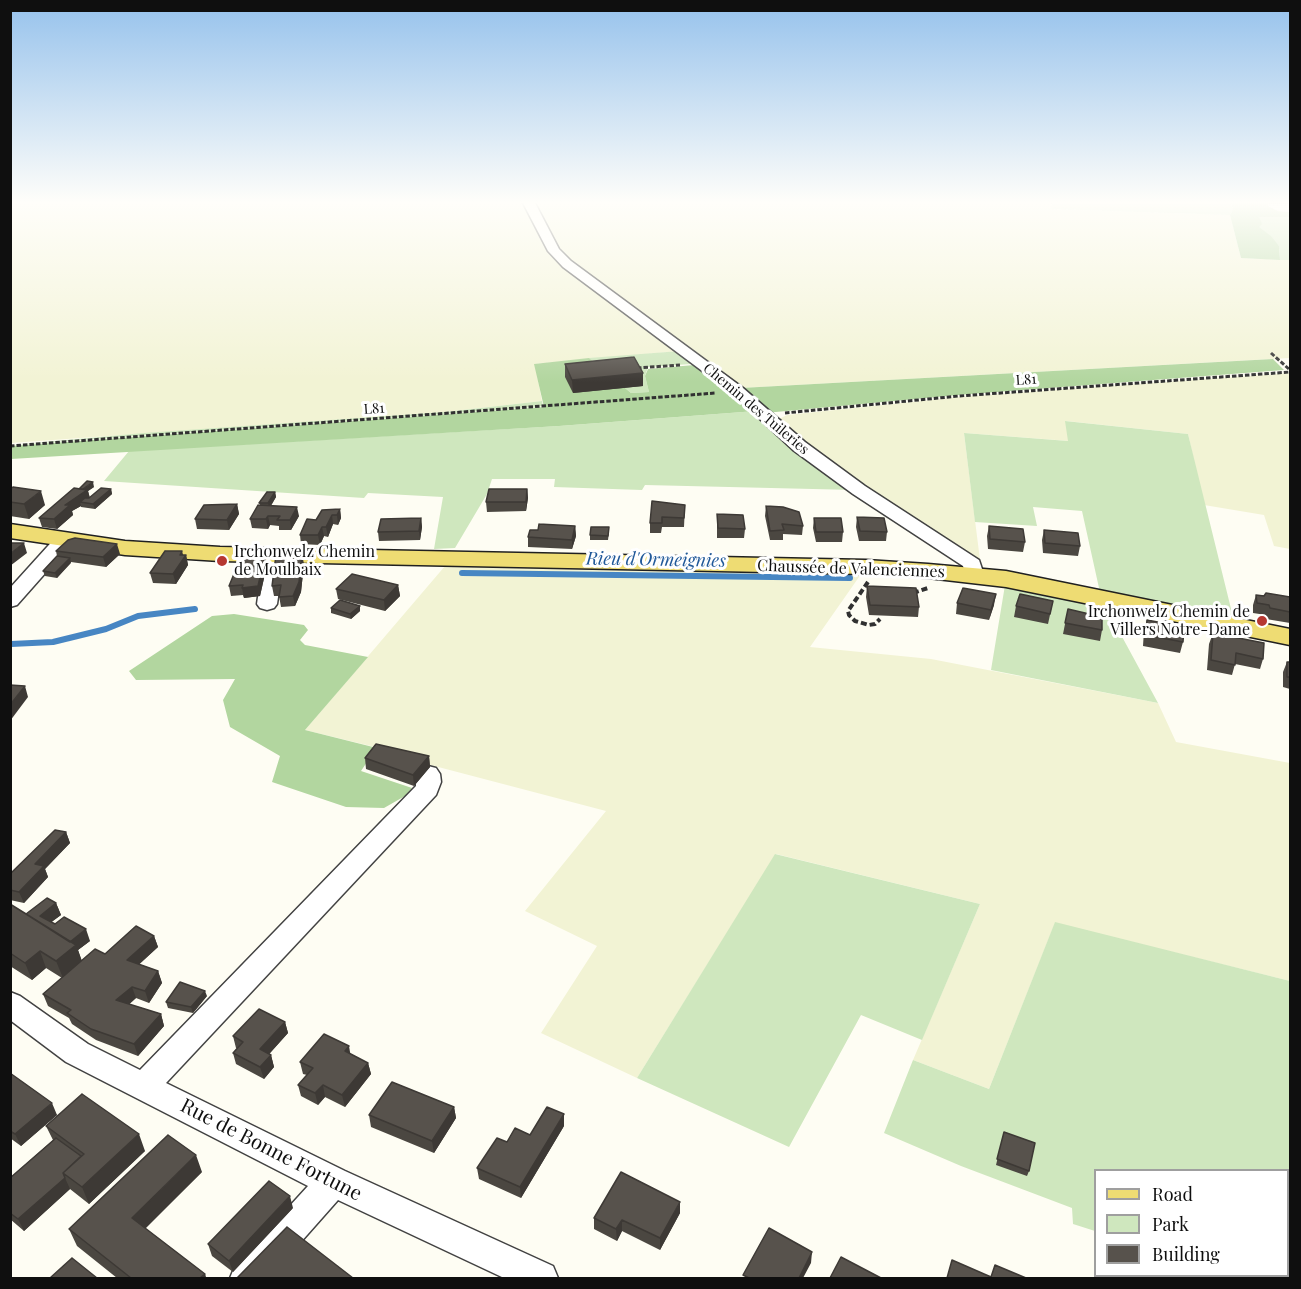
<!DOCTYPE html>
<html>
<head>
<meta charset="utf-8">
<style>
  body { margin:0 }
  #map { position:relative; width:1301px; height:1289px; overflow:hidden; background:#fefdf3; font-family:"Playfair Display",serif }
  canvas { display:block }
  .frame { position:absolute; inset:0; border:12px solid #0f0f0f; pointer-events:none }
  .legend { position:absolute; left:1094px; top:1169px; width:195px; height:108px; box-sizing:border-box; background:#fff; border:2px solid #9f9f9f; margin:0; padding:8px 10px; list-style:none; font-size:18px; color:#0f0f0f }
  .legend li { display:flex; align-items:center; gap:12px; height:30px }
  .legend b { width:30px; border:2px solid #9f9f9f }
</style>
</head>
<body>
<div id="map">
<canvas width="1301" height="1289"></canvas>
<div class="frame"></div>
<ul class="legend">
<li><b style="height:8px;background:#eedc73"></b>Road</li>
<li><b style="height:16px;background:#cfe7be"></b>Park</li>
<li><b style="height:16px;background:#57524c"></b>Building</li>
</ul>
</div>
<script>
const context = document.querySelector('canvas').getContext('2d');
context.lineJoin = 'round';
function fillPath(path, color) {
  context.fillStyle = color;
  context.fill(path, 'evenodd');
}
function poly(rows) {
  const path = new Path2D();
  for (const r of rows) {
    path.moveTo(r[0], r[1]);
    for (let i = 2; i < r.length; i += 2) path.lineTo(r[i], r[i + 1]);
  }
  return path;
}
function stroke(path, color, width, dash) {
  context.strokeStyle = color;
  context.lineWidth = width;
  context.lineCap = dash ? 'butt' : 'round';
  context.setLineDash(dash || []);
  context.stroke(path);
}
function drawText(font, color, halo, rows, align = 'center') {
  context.font = font + ' "Playfair Display",serif';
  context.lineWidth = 6;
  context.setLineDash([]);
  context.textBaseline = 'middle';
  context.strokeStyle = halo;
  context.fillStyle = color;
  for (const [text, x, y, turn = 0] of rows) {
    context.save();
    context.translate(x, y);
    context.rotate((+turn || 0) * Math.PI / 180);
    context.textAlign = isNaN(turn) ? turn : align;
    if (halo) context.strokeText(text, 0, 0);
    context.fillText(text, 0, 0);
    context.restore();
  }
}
const farmland = poly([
  [10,201,525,201,550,251,680,351,535,364,542,401,445,412,11,443],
  [531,201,1051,201,1052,209,1230,215,1241,258,1290,260,1290,358,741,388,563,257],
  [1290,373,1290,549,1274,546,1264,515,1204,505,1188,434,1066,421,1069,441,964,433,980,560,978,561,862,489,777,420,787,415,960,397],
  [451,559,866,567,810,647,931,659,1158,703,1176,742,1290,763,1290,981,1055,923,989,1089,913,1060,980,904,776,854,637,1078,541,1033,597,946,525,911,606,811,423,763,379,748,305,730]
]);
const green = poly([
  [1051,201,1230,201,1233,209,1230,215,1052,209],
  [1259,217,1290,217,1290,260,1280,260,1279,246,1258,227],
  [680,351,691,364,648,367,645,376,649,392,631,393,589,358],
  [542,401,543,406,497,410,11,445,144,433,445,412],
  [756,411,855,490,645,485,642,490,554,487,555,479,492,479,487,494,455,548,434,549,443,497,368,493,364,498,104,481,129,451,559,426],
  [1065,421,1188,434,1235,625,1101,598,1158,703,991,670,1006,579,1101,597,1082,511,1033,507,1037,526,975,522,964,433,1068,441],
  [775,854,980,904,922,1040,861,1015,789,1147,637,1078],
  [1055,922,1290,981,1290,1278,1235,1278,1229,1276,1288,1276,1288,1170,1096,1170,1095,1231,1073,1224,1072,1208,961,1166,884,1133,913,1060,989,1089]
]);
const forest = poly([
  [1230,201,1268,201,1268,206,1278,211,1290,212,1290,217,1259,217,1262,224,1259,227,1271,236,1279,246,1280,260,1241,258,1230,215,1233,209],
  [589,358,631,393,649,392,645,376,648,369,694,365,701,368,756,411,559,426,11,459,11,446,544,407,534,364],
  [1273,359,1284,370,958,395,765,413,741,388],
  [234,614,304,625,308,630,300,640,305,645,368,657,305,730,373,747,371,756,361,771,412,788,405,796,384,808,346,807,272,782,280,756,230,727,223,700,235,679,136,680,129,671,212,616]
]);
const stream = poly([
  [462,573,850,578],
  [11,644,53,642,106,629,138,616,195,609]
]);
const pathFar1 = poly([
  [1271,353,1290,370],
  [637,368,680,365],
  [785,413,959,396,1290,372],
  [10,446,716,393]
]);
const path = poly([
  [868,582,848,611,849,615,855,621,869,625,875,624,880,619],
  [913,593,928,588]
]);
const minor = poly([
  [522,201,534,201,559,249,571,261,743,388,805,442,865,486,979,560,984,575,981,579,967,579,963,566,853,494,793,450,733,394,563,267,548,251,522,201],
  [64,534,71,536,73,540,71,544,17,605,10,607,10,588,57,536,64,534],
  [274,549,281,551,284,555,277,604,274,608,267,610,260,608,257,604,264,555,267,551,274,549],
  [428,766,436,768,440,774,441,782,436,795,166,1083,345,1171,553,1266,558,1278,504,1278,338,1200,269,1278,230,1278,235,1266,308,1186,66,1062,10,1020,10,992,20,996,88,1044,140,1070,416,786,416,774,420,768,428,766]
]);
const major = poly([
  [10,524,125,541,220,547,866,560,928,564,1006,571,1290,629,1290,645,1006,587,928,578,866,574,220,561,125,555,10,538,10,524]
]);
const wall = poly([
  [1277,201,1290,201,1290,203,1277,202],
  [565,364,643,373,643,386,573,393,565,377],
  [94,487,88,491,90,498,111,489,112,494,95,509,81,507,81,506,72,511,73,515,57,529,42,527,39,518,79,489],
  [10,489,45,505,29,519,10,516],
  [527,489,528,498,526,511,487,512,486,502],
  [275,492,276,497,271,506,299,516,291,530,279,530,279,526,270,525,268,529,252,528,250,519,260,505,259,503],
  [237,504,239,514,229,530,197,529,195,519],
  [685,505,684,527,662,527,661,533,650,533,650,523],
  [766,506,803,526,802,535,783,534,783,540,770,540,765,516],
  [340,509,341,518,338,525,333,524,328,537,324,536,320,545,301,544,300,535,316,520],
  [717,514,745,529,744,538,717,538],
  [857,517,887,532,886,541,859,541,856,527],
  [421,518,422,527,420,540,379,541,378,532],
  [814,518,843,532,842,542,816,542,813,528],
  [575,526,576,536,572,549,528,547,528,537,538,530],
  [989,526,1025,542,1023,552,988,549,987,536],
  [1044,530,1080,546,1078,556,1043,553,1042,540],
  [609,532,608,540,590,540,590,535],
  [56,551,120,554,106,567,71,562,57,578,45,576,43,571,57,556],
  [183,555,186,555,188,565,176,584,153,583,150,573],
  [304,564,301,592,295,606,281,607,279,596,274,596,272,586],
  [267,565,260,596,244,598,243,595,231,596,229,586],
  [398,585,400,596,385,611,338,599,336,589],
  [867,586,919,607,918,617,869,615,866,597],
  [1256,595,1290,597,1290,623,1266,619,1266,615,1253,613,1253,605],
  [1053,601,1048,624,1014,617,1016,606],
  [957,603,994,605,989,620,956,614],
  [360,606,360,611,351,619,331,613,331,608],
  [1068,609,1102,630,1100,641,1063,634],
  [1147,620,1183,642,1180,653,1143,646,1144,630],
  [1213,633,1263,659,1260,669,1235,664,1232,675,1207,670,1209,644],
  [1287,662,1290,662,1290,689,1283,687,1283,672],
  [429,756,430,767,414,786,366,769,365,758],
  [66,832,70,843,45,869,48,877,24,903,10,900,10,874],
  [56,903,61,915,51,922,90,941,78,950,82,961,105,954,154,936,158,947,139,964,158,971,162,983,149,1003,136,998,129,1004,161,1014,164,1026,138,1056,96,1040,72,1024,69,1018,48,1006,43,994,62,978,46,968,32,980,10,966,10,904,26,914],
  [207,996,193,1013,168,1008,166,1002],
  [285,1022,288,1033,269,1054,271,1055,274,1067,264,1079,236,1064,233,1053,237,1048,236,1048,233,1036],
  [351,1054,368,1063,371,1074,345,1107,325,1097,318,1105,301,1096,298,1085,307,1075,303,1074,300,1062],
  [10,1073,57,1115,21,1146,10,1138],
  [454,1107,456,1118,434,1153,371,1127,369,1115],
  [46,1126,145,1151,89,1204,70,1189,24,1231,10,1219,10,1178,53,1140],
  [564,1126,521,1198,479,1179,477,1168,507,1142,530,1135],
  [1004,1132,1029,1171,1027,1176,996,1165],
  [202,1172,145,1228,205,1274,206,1278,117,1278,77,1246,69,1229],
  [293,1208,233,1272,212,1256,208,1244],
  [680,1213,660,1250,622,1231,617,1241,594,1229,594,1218]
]);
const shadedWall = poly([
  [643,373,643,386,573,393,572,380],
  [93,482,94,487,88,491,90,499,80,502,81,506,72,511,73,515,57,529,54,519,61,505],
  [111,489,112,494,95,509,93,504],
  [527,489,528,498,526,511,526,502],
  [41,491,45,505,29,519,24,504],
  [275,492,276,497,269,508,268,503],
  [237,504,239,514,229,530,227,520],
  [297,507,299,516,291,530,290,520],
  [340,509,341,518,338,525,337,515],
  [332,515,333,524,328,537,326,527],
  [268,516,270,525,268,529,266,519],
  [421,518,422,527,420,540,419,531],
  [575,526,576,536,572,549,572,540],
  [322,527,324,536,320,545,318,535],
  [24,543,27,553,10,566,10,554],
  [117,544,120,554,106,567,103,557],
  [182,551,184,558,186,555,188,565,176,584,173,574,180,555],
  [302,554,304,564,301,592,295,606,293,596],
  [265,555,267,565,260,596,244,598,242,588],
  [70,558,71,563,57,578,55,573],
  [398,585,400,596,385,611,384,600],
  [996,594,994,605,989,620,991,610],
  [360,606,360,611,351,619,350,614],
  [25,686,28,697,10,721,10,705],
  [429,756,430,767,414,786,413,775],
  [66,832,70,843,45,869,48,877,24,903,19,892,35,864],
  [56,903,61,915,45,927,40,916],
  [86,929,90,941,78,950,82,962,63,978,56,961,68,943],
  [154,936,158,947,131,972,127,960],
  [40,951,46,968,32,980,25,963],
  [158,971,162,983,149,1003,145,991],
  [132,987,136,998,121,1012,116,1000],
  [205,991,207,996,193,1013,191,1007],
  [161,1014,164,1026,138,1056,134,1044],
  [285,1022,288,1033,263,1061,260,1049],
  [349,1046,351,1058,345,1051],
  [271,1055,274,1067,264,1079,260,1067],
  [368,1063,371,1074,345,1107,342,1095],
  [323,1085,325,1097,318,1105,315,1093],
  [52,1103,57,1115,21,1146,15,1134],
  [454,1107,456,1118,434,1153,432,1141],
  [564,1114,564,1126,521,1198,520,1187],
  [139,1134,145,1151,89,1204,82,1187],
  [196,1155,202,1172,139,1235,132,1218],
  [65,1178,70,1189,24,1231,18,1219],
  [290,1196,293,1208,233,1272,229,1261],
  [680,1202,680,1213,660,1250,660,1238],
  [622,1220,622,1231,617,1241,616,1229],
  [812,1252,811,1263,803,1278,799,1278],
  [205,1274,206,1278,200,1278]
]);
const building = poly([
  [634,357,643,373,572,380,565,364,634,357],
  [87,481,93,482,83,489,79,489,87,481],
  [13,487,41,491,24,504,10,502,10,489,13,487],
  [74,488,87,490,65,505,70,505,54,519,39,518,74,488],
  [101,488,111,489,93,504,80,502,85,498,89,498,101,488],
  [489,489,527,489,526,502,486,502,489,489],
  [267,492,275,492,268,503,259,503,267,492],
  [652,501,685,505,684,518,662,517,662,523,650,523,652,501],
  [237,504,227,520,195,519,204,505,237,504],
  [258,505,297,507,290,520,277,520,280,516,268,516,266,519,250,519,258,505],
  [766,506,783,507,799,512,803,526,782,524,784,530,770,531,766,506],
  [340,509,337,515,332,515,326,527,322,527,318,535,300,535,307,519,316,520,322,510,340,509],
  [717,514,743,515,745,529,718,528,717,514],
  [857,517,884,518,887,532,860,531,857,517],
  [421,518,419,531,378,532,381,519,421,518],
  [814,518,841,518,843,532,816,532,814,518],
  [539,524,575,526,572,540,528,537,530,530,538,530,539,524],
  [989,526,1023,529,1025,542,990,539,989,526],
  [591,527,609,527,608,536,590,535,591,527],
  [1044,530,1078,533,1080,546,1045,543,1044,530],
  [75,538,117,544,103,557,56,551,68,540,75,538],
  [10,543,24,543,10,554,10,543],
  [165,551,182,551,180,555,186,555,173,574,150,573,165,551],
  [302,554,299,582,293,596,279,597,281,585,272,586,276,555,302,554],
  [265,555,258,586,242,588,243,585,229,586,241,557,265,555],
  [57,556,70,558,55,573,43,571,57,556],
  [352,574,398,585,384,600,336,589,352,574],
  [867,586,916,588,919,607,870,605,867,586],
  [963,588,996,594,991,610,957,603,963,588],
  [1266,593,1290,597,1290,612,1270,608,1269,605,1257,603,1256,595,1264,596,1266,593],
  [1020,594,1053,601,1050,614,1016,606,1020,594],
  [340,600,360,606,350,614,331,608,340,600],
  [1068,609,1102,617,1102,630,1065,623,1068,609],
  [1147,620,1184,627,1183,642,1146,635,1147,620],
  [1213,633,1264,643,1263,659,1236,653,1235,665,1211,660,1213,633],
  [1287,662,1290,662,1290,677,1287,677,1287,662],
  [10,685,25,686,10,705,10,685],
  [376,744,429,756,413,775,365,758,376,744],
  [55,830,66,832,35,864,44,866,19,892,10,890,10,874,55,830],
  [47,898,56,903,40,916,55,924,64,917,86,929,70,942,26,914,47,898],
  [10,904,76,945,56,961,40,951,25,963,10,953,10,904],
  [136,926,154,936,127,960,158,971,145,991,132,987,116,1000,161,1014,134,1044,91,1029,67,1013,71,1010,43,994,95,949,105,954,136,926],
  [180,982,205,991,191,1007,166,1002,180,982],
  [259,1009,285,1022,260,1049,271,1055,260,1067,233,1053,243,1042,233,1036,259,1009],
  [324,1034,349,1046,345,1051,368,1063,342,1095,323,1085,315,1093,298,1085,313,1068,300,1062,324,1034],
  [10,1073,52,1103,15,1134,10,1131,10,1073],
  [392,1082,454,1107,432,1141,369,1115,392,1082],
  [82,1094,139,1134,82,1187,63,1173,84,1154,46,1126,82,1094],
  [547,1107,564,1114,520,1187,477,1168,497,1138,507,1142,515,1128,530,1135,547,1107],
  [1004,1132,1035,1143,1029,1171,997,1159,1004,1132],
  [168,1135,196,1155,132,1218,205,1274,200,1278,131,1278,69,1229,168,1135],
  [56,1138,81,1156,63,1173,65,1178,18,1219,10,1213,10,1178,56,1138],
  [621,1172,680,1202,660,1238,622,1220,616,1229,594,1218,621,1172],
  [269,1181,290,1196,229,1261,208,1244,269,1181],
  [287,1227,353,1278,237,1278,287,1227],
  [769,1228,812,1252,799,1278,749,1278,743,1275,769,1228],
  [841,1257,881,1278,830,1278,841,1257],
  [72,1258,97,1278,50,1278,72,1258],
  [952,1260,991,1277,995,1265,1026,1278,947,1278,952,1260]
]);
const markers = [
  [222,561,6,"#b63831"],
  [1262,621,6,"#b63831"]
];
const farStreetnames = [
  ["L81",1026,380,-4],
  ["L81",374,409,-4],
  ["Chemin des Tuileries",756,409,40]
];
const poiNames = [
  ["Irchonwelz Chemin",234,552],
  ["de Moulbaix",234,570],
  ["Irchonwelz Chemin de",1250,612,"right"],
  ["Villers Notre-Dame",1250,630,"right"]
];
const streetNames = [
  ["Chaussée de Valenciennes",851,569,2]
];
const waterNames = [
  ["Rieu d'Ormeignies",656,560,1]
];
const nearStreetnames = [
  ["Rue de Bonne Fortune",271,1150,27]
];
fillPath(farmland, '#f2f3d4');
fillPath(green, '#cfe7be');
fillPath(forest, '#b2d69f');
stroke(stream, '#4786c3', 6);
stroke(minor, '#424242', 3);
stroke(major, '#202020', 3);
stroke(pathFar1, '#313131', 3, [4.5, 2]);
stroke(path, '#313131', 4, [6, 3]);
fillPath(minor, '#fff');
fillPath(major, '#eedc73');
fillPath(wall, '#4b4741');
fillPath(shadedWall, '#3d3935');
fillPath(building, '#57524c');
stroke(building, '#3d3935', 1.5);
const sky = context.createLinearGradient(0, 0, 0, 382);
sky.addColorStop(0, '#96c2ec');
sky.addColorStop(0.53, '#fffefa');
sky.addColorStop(1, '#fffefa00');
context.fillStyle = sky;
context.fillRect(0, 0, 1301, 382);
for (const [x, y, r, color] of markers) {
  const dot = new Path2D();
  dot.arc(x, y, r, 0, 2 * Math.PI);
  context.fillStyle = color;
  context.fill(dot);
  stroke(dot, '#fff', 2);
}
drawText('14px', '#0f0f0f', '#fff', farStreetnames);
drawText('16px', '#0f0f0f', '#fff', poiNames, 'left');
drawText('16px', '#0f0f0f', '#fff', streetNames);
drawText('italic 18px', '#215999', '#fff', waterNames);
drawText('20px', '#0f0f0f', '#fff', nearStreetnames);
</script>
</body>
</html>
